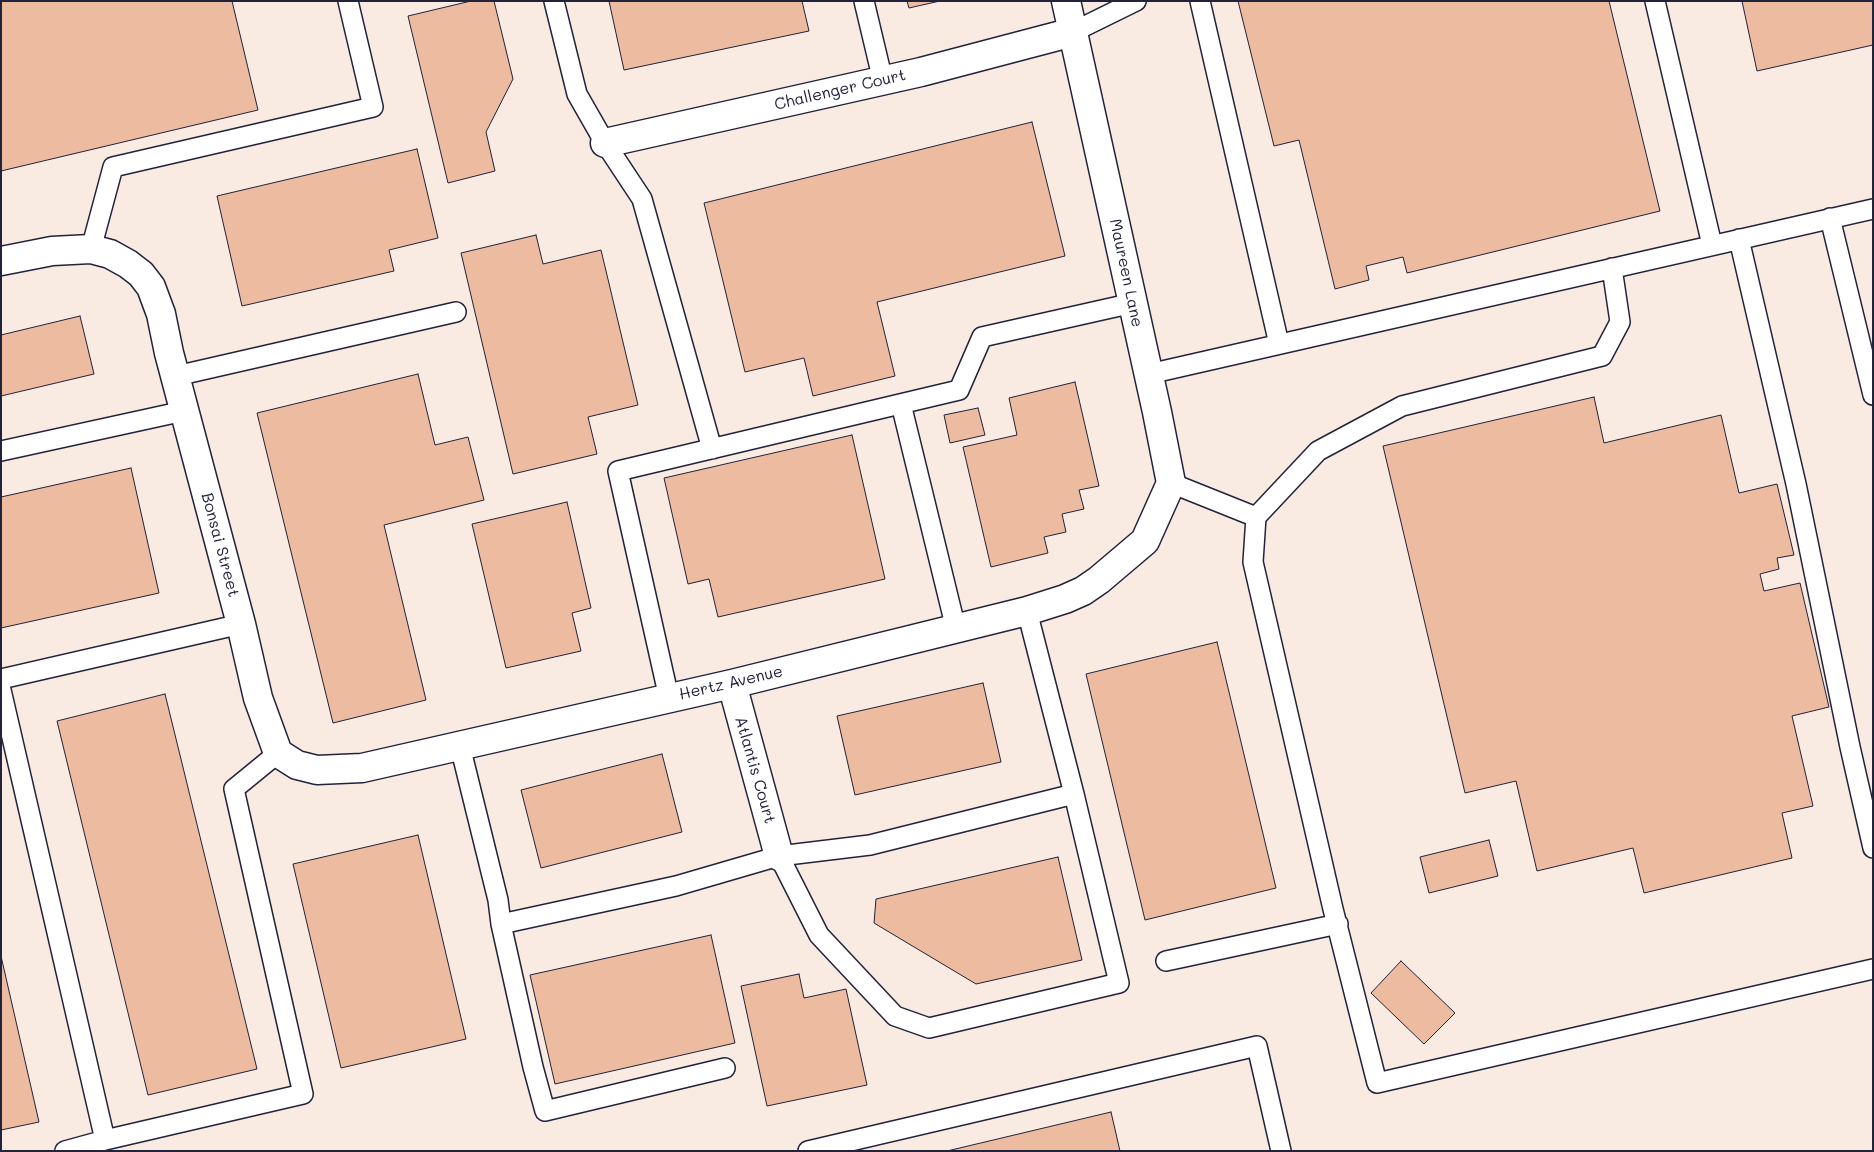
<!DOCTYPE html>
<html>
<head>
<meta charset="utf-8">
<style>
  body { margin:0 }
  #map { position:relative; width:1874px; height:1152px; overflow:hidden; background:#fff; font-family:Mali,sans-serif }
  canvas { display:block }
  .frame { position:absolute; inset:0; border:2px solid #22223b; pointer-events:none }
</style>
</head>
<body>
<div id="map">
<canvas width="1874" height="1152"></canvas>
<div class="frame"></div>
</div>
<script>
const context = document.querySelector('canvas').getContext('2d');
context.lineJoin = 'round';
function fillPath(path, color) {
  context.fillStyle = color;
  context.fill(path, 'evenodd');
}
function poly(rows) {
  const path = new Path2D();
  for (const r of rows) {
    path.moveTo(r[0], r[1]);
    for (let i = 2; i < r.length; i += 2) path.lineTo(r[i], r[i + 1]);
  }
  return path;
}
function stroke(path, color, width, dash) {
  context.strokeStyle = color;
  context.lineWidth = width;
  context.lineCap = dash ? 'butt' : 'round';
  context.setLineDash(dash || []);
  context.stroke(path);
}
function drawText(font, color, halo, rows, align = 'center') {
  context.font = font + ' Mali,sans-serif';
  context.lineWidth = 5;
  context.setLineDash([]);
  context.textBaseline = 'middle';
  context.strokeStyle = halo;
  context.fillStyle = color;
  for (const [text, x, y, turn = 0] of rows) {
    context.save();
    context.translate(x, y);
    context.rotate((+turn || 0) * Math.PI / 180);
    context.textAlign = isNaN(turn) ? turn : align;
    if (halo) context.strokeText(text, 0, 0);
    context.fillText(text, 0, 0);
    context.restore();
  }
}
const built = poly([
  [1,1,1873,1,1873,1151,1,1151]
]);
const building = poly([
  [1,1,232,1,258,110,1,171,1,1],
  [471,1,494,1,513,79,486,132,495,171,448,183,408,16,471,1],
  [609,1,802,1,809,31,624,70,609,1],
  [907,1,940,1,909,8,907,1],
  [1238,1,1609,1,1660,211,1407,273,1403,257,1366,266,1369,280,1335,289,1299,140,1274,146,1238,1],
  [1742,1,1873,1,1873,45,1757,71,1742,1],
  [1032,122,1065,256,877,302,895,376,813,396,804,358,745,372,704,203,1032,122],
  [417,149,438,238,389,250,394,271,242,306,217,196,417,149],
  [536,235,543,264,601,250,638,405,588,417,597,454,513,474,461,253,536,235],
  [80,316,94,374,1,396,1,335,80,316],
  [418,374,435,445,468,437,484,500,384,525,426,700,333,723,257,413,418,374],
  [1075,382,1099,486,1079,490,1084,509,1062,514,1066,532,1044,537,1048,553,991,567,963,447,1017,435,1009,398,1075,382],
  [1594,397,1604,443,1721,415,1739,493,1777,484,1794,555,1777,558,1779,569,1760,574,1764,591,1800,583,1829,707,1792,716,1813,806,1782,813,1792,858,1644,893,1633,848,1537,871,1516,781,1465,793,1383,446,1594,397],
  [978,408,985,435,950,443,944,415,978,408],
  [852,435,885,579,718,617,709,579,688,584,664,478,852,435],
  [131,468,159,593,1,628,1,497,131,468],
  [567,502,591,608,572,613,581,651,506,668,472,524,567,502],
  [1217,642,1276,888,1145,920,1086,674,1217,642],
  [983,683,1001,762,855,795,837,716,983,683],
  [165,694,257,1069,148,1095,57,721,165,694],
  [662,754,682,832,541,868,521,790,662,754],
  [418,835,466,1039,341,1068,293,864,418,835],
  [1489,840,1498,876,1429,893,1420,857,1489,840],
  [1058,857,1082,960,976,984,874,923,876,899,1058,857],
  [711,935,735,1043,555,1084,530,975,711,935],
  [1,956,39,1122,1,1130,1,956],
  [1401,961,1455,1013,1424,1044,1371,993,1401,961],
  [799,974,804,998,846,989,867,1085,767,1106,741,986,799,974],
  [1111,1112,1120,1151,947,1151,1111,1112]
]);
const lane = poly([
  [554,1,577,94,605,143,642,199,712,449],
  [864,1,883,81],
  [1200,1,1279,344],
  [1655,1,1712,245],
  [1073,32,1136,1],
  [1830,218,1873,395],
  [1739,239,1796,484,1850,747,1873,848],
  [91,249,113,167,373,107,348,1],
  [1612,268,1620,322,1602,356,1402,406,1318,451,1256,517,1253,562,1333,909,1377,1083,1873,969],
  [1149,374,1873,209],
  [176,376,456,312],
  [901,404,956,629],
  [1,451,184,411],
  [1171,483,1256,517],
  [1,679,241,624],
  [1,690,105,1140,65,1151],
  [669,698,618,471,959,390,982,337,1133,303],
  [460,746,498,900,501,924,676,886,779,856,870,845,1074,794,1027,611],
  [779,856,819,935,895,1016,929,1028,1119,983,1074,794],
  [501,924,533,1067,545,1111,725,1068],
  [1166,961,1338,924],
  [105,1140,303,1094,234,789,278,753],
  [808,1151,1257,1046,1281,1151]
]);
const street = poly([
  [605,143,921,72,1073,32],
  [1,261,52,251,91,249,110,254,128,264,141,274,151,287,161,314,169,353,241,624,258,698,278,753,297,765,317,770,362,768,732,684,1027,611,1065,599,1083,591,1099,580,1145,541,1171,483,1157,412,1066,1],
  [732,684,779,856]
]);
const streetNames = [
  ["Challenger Court",840,90,-13],
  ["Maureen Lane",1126,273,78],
  ["Bonsai Street",220,545,75],
  ["Hertz Avenue",731,683,-13],
  ["Atlantis Court",755,770,74]
];
fillPath(built, '#faebe2');
fillPath(building, '#edbb9f');
stroke(building, '#22223b', 1);
stroke(lane, '#22223b', 22);
stroke(street, '#22223b', 31);
stroke(lane, '#fff', 19);
stroke(street, '#fff', 28);
drawText('16px', '#22223b', '#fff', streetNames);
</script>
</body>
</html>
